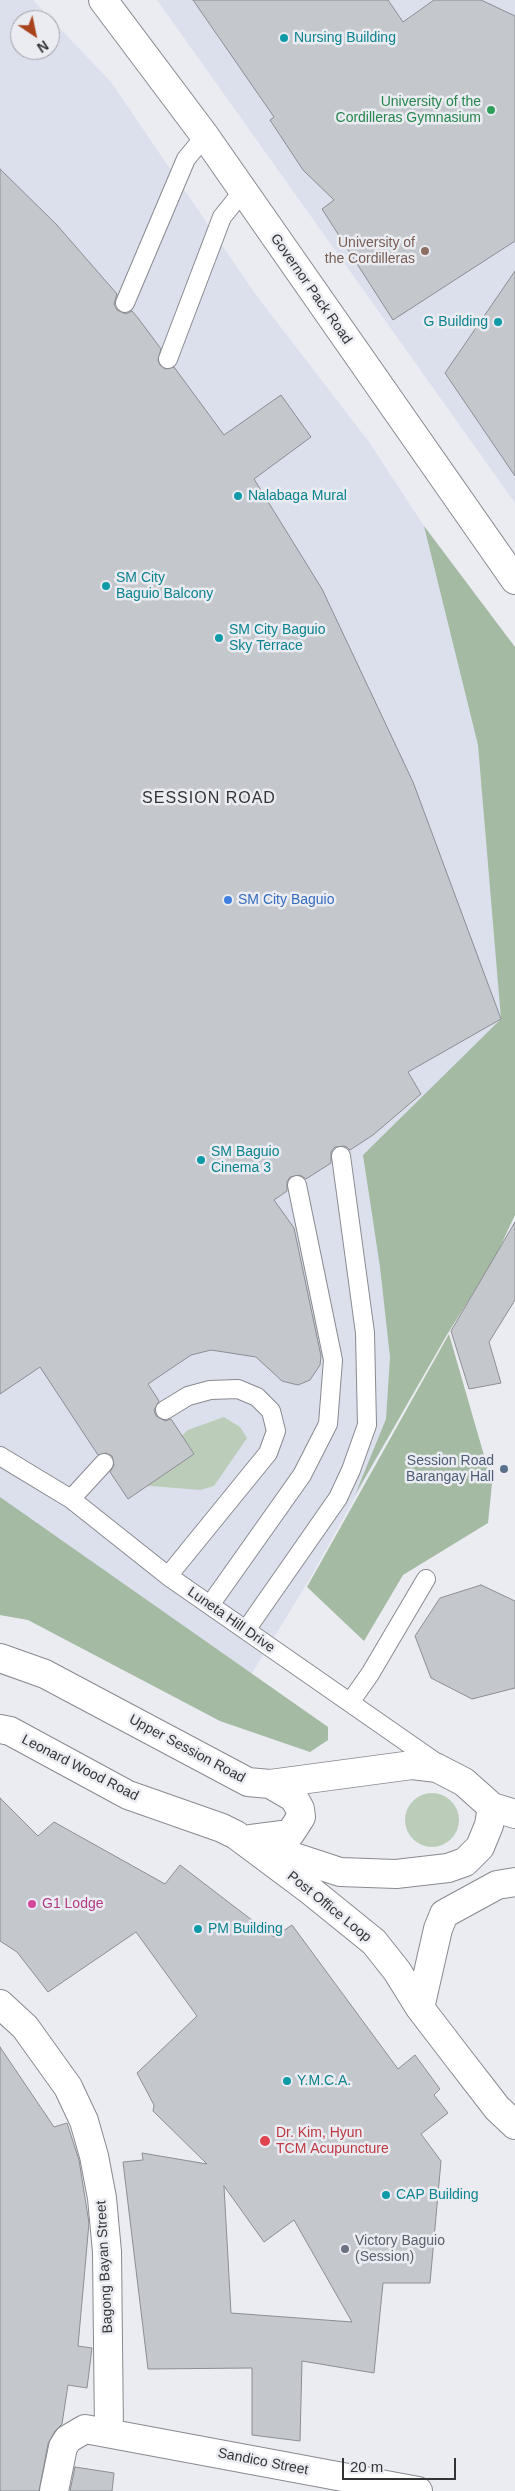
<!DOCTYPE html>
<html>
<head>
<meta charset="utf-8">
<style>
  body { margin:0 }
  #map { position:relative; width:515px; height:2491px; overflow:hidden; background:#eaecf2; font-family:Arial,sans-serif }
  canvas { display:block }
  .north { position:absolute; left:10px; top:10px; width:50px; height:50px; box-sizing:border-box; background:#eaecf2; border:1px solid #a1a2a7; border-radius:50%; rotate:146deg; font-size:14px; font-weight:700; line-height:20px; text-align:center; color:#333436 }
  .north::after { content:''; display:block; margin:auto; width:18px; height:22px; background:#a9431b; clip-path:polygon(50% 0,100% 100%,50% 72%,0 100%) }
  .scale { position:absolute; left:342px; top:2458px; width:114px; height:22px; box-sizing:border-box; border:2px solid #333436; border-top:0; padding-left:6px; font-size:15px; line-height:18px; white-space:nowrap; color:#333436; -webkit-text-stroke:4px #eaecf2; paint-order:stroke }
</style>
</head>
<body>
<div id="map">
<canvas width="515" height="2491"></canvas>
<div class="north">N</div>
<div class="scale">20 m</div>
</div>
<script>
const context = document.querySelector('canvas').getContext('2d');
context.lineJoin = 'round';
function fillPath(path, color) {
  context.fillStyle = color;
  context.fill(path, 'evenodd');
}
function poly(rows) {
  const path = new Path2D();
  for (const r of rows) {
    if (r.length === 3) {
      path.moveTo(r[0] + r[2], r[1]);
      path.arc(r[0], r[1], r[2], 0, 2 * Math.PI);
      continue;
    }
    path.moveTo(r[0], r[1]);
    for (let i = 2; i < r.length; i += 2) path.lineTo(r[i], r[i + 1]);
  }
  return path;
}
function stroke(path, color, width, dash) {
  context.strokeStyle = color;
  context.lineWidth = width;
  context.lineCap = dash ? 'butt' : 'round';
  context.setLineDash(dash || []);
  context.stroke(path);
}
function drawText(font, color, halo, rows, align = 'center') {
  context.font = font + ' Arial,sans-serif';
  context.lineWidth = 5;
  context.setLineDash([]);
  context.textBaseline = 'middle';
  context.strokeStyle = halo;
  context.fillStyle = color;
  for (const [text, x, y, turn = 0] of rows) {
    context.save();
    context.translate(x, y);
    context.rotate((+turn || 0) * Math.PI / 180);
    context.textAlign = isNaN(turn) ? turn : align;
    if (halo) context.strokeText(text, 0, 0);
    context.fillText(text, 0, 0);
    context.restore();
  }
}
const built = poly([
  [0,0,33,0,111,82,256,295,369,442,424,526,515,647,515,1211,309,1580,251,1675,328,1727,328,1740,310,1752,220,1721,28,1620,0,1615],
  [20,20,50,20,50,50,20,50],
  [157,0,515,0,515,503]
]);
const green = poly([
  [224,1417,240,1427,247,1438,214,1486,200,1490,139,1485,157,1459,188,1430],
  [432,1820,27]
]);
const forest = poly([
  [424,526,515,647,515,1215,493,1262,448,1333,355,1495,386,1419,390,1357,380,1267,363,1155,501,1019,478,745],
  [449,1334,492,1483,488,1523,403,1575,364,1641,307,1587],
  [0,1497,328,1727,328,1740,310,1752,220,1721,28,1620,0,1615]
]);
const building = poly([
  [193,0,388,0,403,22,434,0,481,0,515,16,515,241,393,320,322,209,334,200,303,170,270,120,274,117,193,0],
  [0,169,56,224,117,294,114,304,117,310,126,314,132,311,138,318,161,349,158,360,160,365,165,369,174,367,224,435,281,395,311,437,254,479,322,589,413,782,501,1019,408,1072,421,1094,373,1135,350,1150,345,1146,335,1147,331,1152,331,1163,306,1179,300,1175,290,1177,287,1182,287,1191,274,1200,294,1228,321,1356,320,1365,310,1380,298,1385,282,1381,256,1357,211,1350,191,1355,148,1384,159,1401,154,1410,156,1416,165,1421,171,1419,194,1454,128,1499,110,1472,114,1465,112,1456,106,1453,98,1455,40,1367,0,1394,0,169],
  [515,271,515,476,445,373,515,271],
  [515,1222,515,1300,489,1342,501,1383,469,1389,451,1331,515,1222],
  [481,1585,515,1601,515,1688,472,1699,431,1678,415,1636,440,1598,481,1585],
  [0,1798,38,1836,54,1822,165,1884,180,1865,274,1937,292,1925,398,2069,415,2055,440,2089,434,2095,448,2113,421,2134,441,2161,430,2283,383,2283,374,2373,302,2361,300,2441,252,2435,252,2368,148,2369,123,2162,143,2160,142,2153,207,2164,153,2111,154,2105,137,2073,197,2016,136,1932,48,1992,17,1952,0,1941,0,1798],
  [224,2186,264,2242,294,2220,352,2322,231,2313,224,2186],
  [0,2047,54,2127,67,2123,79,2160,89,2223,78,2346,92,2348,87,2388,68,2385,62,2424,55,2431,48,2444,39,2491,0,2491,0,2047],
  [75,2467,114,2473,112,2491,70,2491,75,2467]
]);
const lane = poly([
  [125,303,186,159,205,136],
  [168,359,222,217,243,191],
  [165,1410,188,1396,210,1390,238,1389,257,1397,271,1411,276,1431,268,1453,168,1576],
  [0,1456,71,1499,168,1576,441,1766],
  [71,1499,104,1463],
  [210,1605,302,1475,328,1424,333,1360,297,1185],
  [246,1630,338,1498,351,1470,367,1425,365,1333,341,1156],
  [351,1701,370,1674,426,1579]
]);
const street = poly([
  [0,2004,25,2027,68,2087,84,2121,94,2156,102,2198,107,2252,109,2433],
  [54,2491,63,2447,68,2439,85,2429,418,2491]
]);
const secondary = poly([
  [103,0,205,136,515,580]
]);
const primary = poly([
  [0,1658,45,1674,248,1782,270,1784,412,1765,437,1768,464,1782,492,1807,515,1814],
  [0,1729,10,1731,128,1795,222,1828,236,1835,311,1891,374,1942,397,1971,420,2008,456,2055,497,2108,515,2125],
  [251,1839,290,1834,301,1817,300,1809,294,1798,270,1784],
  [267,1848,340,1872,396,1874,448,1868,465,1862,480,1847,489,1825,492,1807],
  [420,2008,438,1929,444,1914,497,1885,515,1882]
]);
const markers = [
  [284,38,5,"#0f9aa8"],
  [491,110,5,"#2e9e5b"],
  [425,251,5,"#8d6e63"],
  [498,322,5,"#0f9aa8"],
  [238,496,5,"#0f9aa8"],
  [106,586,5,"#0f9aa8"],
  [219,638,5,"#0f9aa8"],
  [228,900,5,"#3f7fe0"],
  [201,1160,5,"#0f9aa8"],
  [504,1469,5,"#5c6f8a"],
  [32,1904,5,"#d1479c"],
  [198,1929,5,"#0f9aa8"],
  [287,2081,5,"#0f9aa8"],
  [265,2141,6,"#e0444e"],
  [386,2195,5,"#0f9aa8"],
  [345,2249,5,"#6b7280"]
];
const cultureNames = [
  ["Nursing Building",294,38],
  ["G Building",488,322,"right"],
  ["Nalabaga Mural",248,496],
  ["SM City",116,578],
  ["Baguio Balcony",116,594],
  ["SM City Baguio",229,630],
  ["Sky Terrace",229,646],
  ["SM Baguio",211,1152],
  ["Cinema 3",211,1168],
  ["PM Building",208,1929],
  ["Y.M.C.A.",297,2081],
  ["CAP Building",396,2195]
];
const leisureNames = [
  ["University of the",481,102],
  ["Cordilleras Gymnasium",481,118]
];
const educationNames = [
  ["University of",415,243],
  ["the Cordilleras",415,259]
];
const streetNames = [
  ["Governor Pack Road",311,289,55],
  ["Luneta Hill Drive",231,1620,35],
  ["Upper Session Road",187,1749,28],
  ["Leonard Wood Road",80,1768,27],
  ["Post Office Loop",329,1907,39],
  ["Bagong Bayan Street",105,2267,-93],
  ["Sandico Street",263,2462,11]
];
const shopNames = [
  ["SM City Baguio",238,900]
];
const serviceNames = [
  ["Session Road",494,1461],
  ["Barangay Hall",494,1477]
];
const hotelNames = [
  ["G1 Lodge",42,1904]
];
const healthNames = [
  ["Dr. Kim, Hyun",276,2133],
  ["TCM Acupuncture",276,2149]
];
const worshipNames = [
  ["Victory Baguio",355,2241],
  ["(Session)",355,2257]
];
const quarterNames = [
  ["SESSION ROAD",209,799]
];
fillPath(built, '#dbe0ec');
fillPath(green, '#bbccb9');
fillPath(forest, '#a5baa2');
fillPath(building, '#c4c7cc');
stroke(building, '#8c8e94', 1);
stroke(lane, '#888a90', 20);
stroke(street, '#888a90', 30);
stroke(secondary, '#888a90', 30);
stroke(primary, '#888a90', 30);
stroke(lane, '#fff', 18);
stroke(street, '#fff', 28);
stroke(secondary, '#fff', 28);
stroke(primary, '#fff', 28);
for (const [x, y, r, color] of markers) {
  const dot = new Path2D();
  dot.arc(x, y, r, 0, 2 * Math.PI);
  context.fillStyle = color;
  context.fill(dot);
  stroke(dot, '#eaecf2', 2);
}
drawText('14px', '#0d838f', '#eaecf2', cultureNames, 'left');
drawText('14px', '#27864d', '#eaecf2', leisureNames, 'right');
drawText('14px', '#785e54', '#eaecf2', educationNames, 'right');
drawText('14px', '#333436', '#eaecf2', streetNames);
drawText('14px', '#366cbe', '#eaecf2', shopNames, 'left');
drawText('14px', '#4e5e75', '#eaecf2', serviceNames, 'right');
drawText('14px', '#b23c85', '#eaecf2', hotelNames, 'left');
drawText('14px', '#be3a42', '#eaecf2', healthNames, 'left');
drawText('14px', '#5b616d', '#eaecf2', worshipNames, 'left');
context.letterSpacing = '1px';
drawText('16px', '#333436', '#eaecf2', quarterNames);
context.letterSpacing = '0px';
</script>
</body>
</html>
